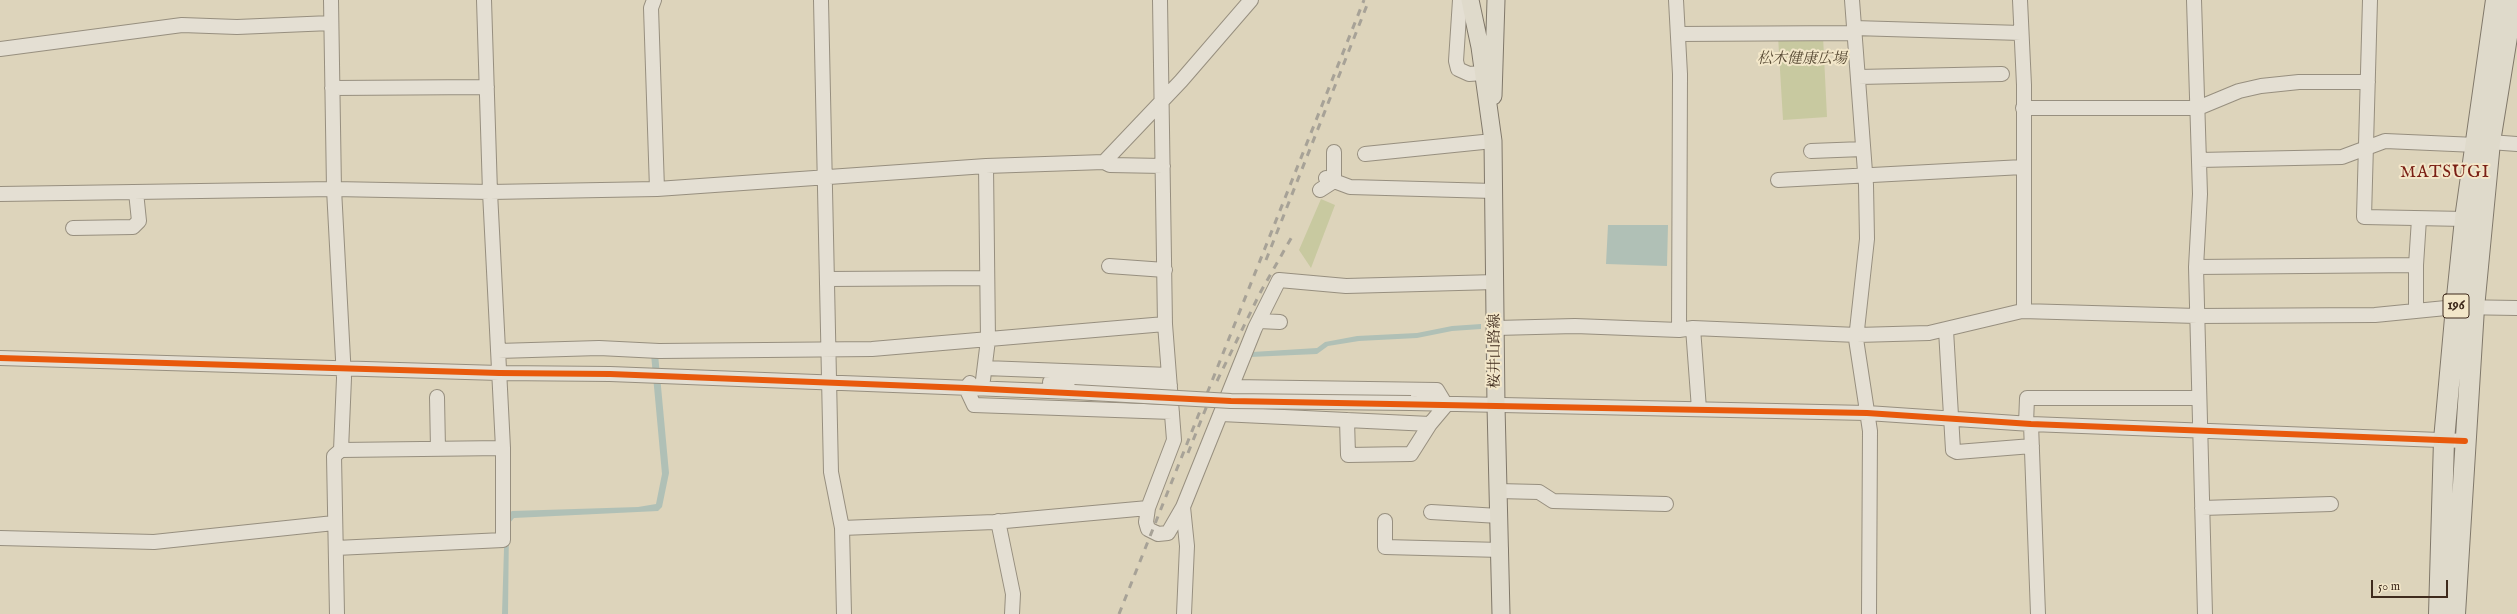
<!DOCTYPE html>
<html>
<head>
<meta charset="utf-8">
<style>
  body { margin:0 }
  #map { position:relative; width:2517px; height:614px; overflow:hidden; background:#ddd4bb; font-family:"IM FELL English",serif }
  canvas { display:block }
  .scale { position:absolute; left:2371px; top:580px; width:77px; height:18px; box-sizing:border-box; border:2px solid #3f2b1d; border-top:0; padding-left:5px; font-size:12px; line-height:14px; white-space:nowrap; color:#3f2b1d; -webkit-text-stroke:3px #f3e7c9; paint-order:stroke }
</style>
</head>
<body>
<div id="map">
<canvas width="2517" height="614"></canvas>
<div class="scale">50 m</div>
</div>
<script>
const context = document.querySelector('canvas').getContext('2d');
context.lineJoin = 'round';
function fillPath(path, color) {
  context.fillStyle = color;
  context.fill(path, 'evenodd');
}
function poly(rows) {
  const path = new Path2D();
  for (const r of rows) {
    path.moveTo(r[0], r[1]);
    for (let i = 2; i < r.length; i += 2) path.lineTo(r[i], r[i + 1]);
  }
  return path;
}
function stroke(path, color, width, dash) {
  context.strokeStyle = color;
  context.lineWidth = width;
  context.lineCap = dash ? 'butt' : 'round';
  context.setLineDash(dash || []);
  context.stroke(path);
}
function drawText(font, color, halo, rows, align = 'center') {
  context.font = font + ' "IM FELL English","Noto Serif JP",serif';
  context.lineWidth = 4;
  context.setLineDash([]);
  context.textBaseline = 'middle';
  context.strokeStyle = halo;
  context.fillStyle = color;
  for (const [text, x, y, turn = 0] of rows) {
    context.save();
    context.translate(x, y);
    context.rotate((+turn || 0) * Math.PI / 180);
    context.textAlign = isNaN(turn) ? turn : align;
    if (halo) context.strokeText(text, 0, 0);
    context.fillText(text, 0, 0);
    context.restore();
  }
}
const green = poly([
  [1778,36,1823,36,1827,117,1783,120],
  [1321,199,1335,205,1311,268,1299,250]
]);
const water = poly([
  [1608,225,1668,225,1667,266,1606,264],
  [1481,324,1481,329,1452,331,1417,338,1359,341,1328,346,1317,354,1250,357,1252,352,1317,348,1325,342,1357,336,1417,333,1452,326],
  [651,354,658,354,669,473,662,507,658,511,514,518,509,524,508,614,502,614,505,516,512,511,638,507,656,504,662,474]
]);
const minor = poly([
  [331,0,334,189,344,378,341,450],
  [654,0,651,8,657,189],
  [821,0,831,472,842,528,844,614],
  [1160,0,1165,324,1174,440,1148,508,1146,522,1148,529,1158,534,1168,533,1183,507,1255,328,1279,280,1346,286,1496,282],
  [1460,0,1456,61,1458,69,1469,74,1483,73],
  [1676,0,1680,74,1679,330],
  [1852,0,1866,185,1867,239,1856,339,1870,431,1869,614],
  [2020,0,2024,85,2024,311],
  [2194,0,2200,194,2196,267,2205,614],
  [2370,0,2364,217,2465,219],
  [1854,28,2021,33],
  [1678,34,1854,33],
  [0,49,182,25,237,27,331,23],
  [1858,77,2002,74],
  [332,88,487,87],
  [2023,108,2198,108,2239,91,2261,86,2299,82,2368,82],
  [2490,142,2517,144],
  [1811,151,1863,149],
  [1365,154,1493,141],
  [2199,160,2342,157,2385,141,2476,145],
  [1104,162,1110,165,1163,166],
  [1326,178,1350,187,1493,191],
  [1778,180,2023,167],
  [1320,190,1334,181,1334,152],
  [0,194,334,189,490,192,657,189,986,166,1104,162,1181,81,1251,0],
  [73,228,133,227,139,221,136,192],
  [1109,266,1165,270],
  [2196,267,2416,265],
  [827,279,987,278],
  [2416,311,2416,265,2419,219],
  [1259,321,1280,322],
  [1496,328,1575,326,1679,330,1693,328,1857,335,1929,333,2022,311,2197,316,2375,315,2456,307,2517,308],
  [1693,328,1699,409],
  [1946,330,1953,450,1957,452,2032,446],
  [498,351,599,348,659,351,872,349,1165,324],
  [0,358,499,373,610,374,1074,392],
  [985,368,1169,375],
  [983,380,988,340,986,166],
  [1050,382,1170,385],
  [970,383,966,388,974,405,1172,412],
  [437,397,438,449],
  [1411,403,1867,413,2031,424,2465,441],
  [1221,414,1430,424,1446,405,1437,390,1232,387],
  [1347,420,1348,455,1411,454,1430,424],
  [2026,424,2027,398,2199,398],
  [2031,424,2038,614],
  [1498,491,1539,492,1553,501,1666,504],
  [1183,507,1187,546,1184,614],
  [2202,508,2331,504],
  [1431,512,1499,516],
  [998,521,1013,594,1012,614],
  [1385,521,1385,547,1501,550],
  [842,528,994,522,1148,508],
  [0,538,154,542,334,523],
  [336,548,503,540,503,448,490,192,484,0],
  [337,614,334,456,341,450,503,448]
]);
const major = poly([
  [1470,0,1480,47,1493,141,1496,406,1501,614],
  [1493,96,1496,0]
]);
const highway = poly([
  [2439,614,2444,440,2456,307,2465,219,2496,0],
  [2455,614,2474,308,2490,142,2513,0]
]);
const rail = poly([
  [1266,260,1369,0],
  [1217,381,1260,293,1294,233],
  [1188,453,1208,403],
  [1119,614,1364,0]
]);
const minorBridge = poly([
  [1074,392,1231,401,1411,403]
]);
const cycleway = poly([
  [0,358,499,373,610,374,966,388,1231,401,1867,413,2031,424,2465,441]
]);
const shields = [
  [2456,306,26]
];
const shieldNames = [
  ["196",2456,306]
];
const parkNames = [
  ["松木健康広場",1802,60]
];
const streetNames = [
  ["桜井山路線",1496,351,-90]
];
const quarterNames = [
  ["MATSUGI",2445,174]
];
fillPath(green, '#c8c9a0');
fillPath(water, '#b0c0b6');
stroke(minor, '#978f7f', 16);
stroke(major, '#80786a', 19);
stroke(highway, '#80786a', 22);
stroke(minor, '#e4dfd3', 14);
stroke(major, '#dfdacb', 17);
stroke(highway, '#dfdacb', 20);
stroke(rail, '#a7a297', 3, [7, 7]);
stroke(minorBridge, '#978f7f', 16, []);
stroke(minorBridge, '#e4dfd3', 14);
stroke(cycleway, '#e8590c', 6);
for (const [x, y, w] of shields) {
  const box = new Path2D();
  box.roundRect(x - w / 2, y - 12, w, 24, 3);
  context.fillStyle = '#f3e7c9';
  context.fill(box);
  stroke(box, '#3f2b1d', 1);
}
drawText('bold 14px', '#3f2b1d', null, shieldNames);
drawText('italic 15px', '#574933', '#f3e7c9', parkNames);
drawText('15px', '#3f2b1d', '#f3e7c9', streetNames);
context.letterSpacing = '1px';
drawText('17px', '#7a1f14', '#f3e7c9', quarterNames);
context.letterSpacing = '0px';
</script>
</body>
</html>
